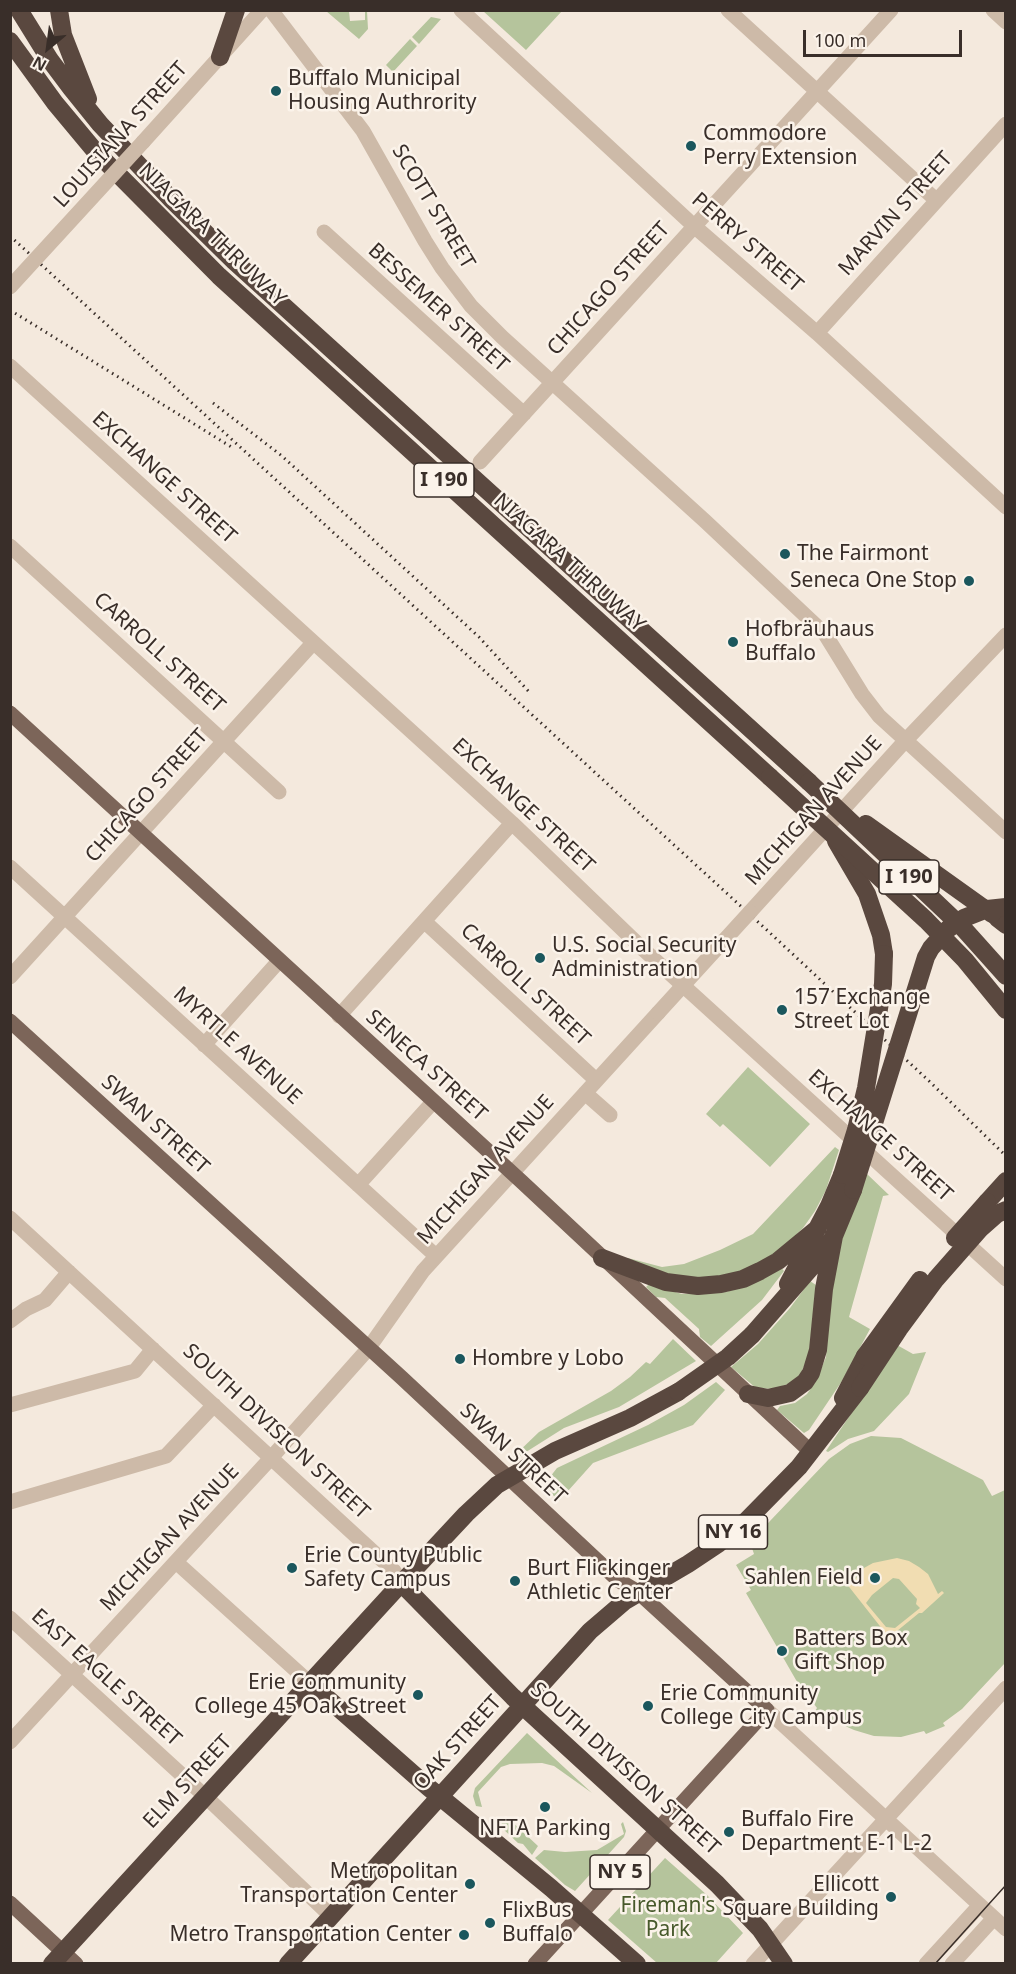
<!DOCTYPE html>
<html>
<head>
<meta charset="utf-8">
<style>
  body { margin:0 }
  #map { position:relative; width:1016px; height:1974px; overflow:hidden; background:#f4e9dd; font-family:"Noto Sans",sans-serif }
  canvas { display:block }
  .frame { position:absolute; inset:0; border:12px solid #392e29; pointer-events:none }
  .north { position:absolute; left:18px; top:18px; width:60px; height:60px; -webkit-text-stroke:4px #fbf3ea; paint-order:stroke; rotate:209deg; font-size:16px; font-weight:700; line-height:24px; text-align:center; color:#392e29 }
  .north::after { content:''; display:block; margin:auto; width:21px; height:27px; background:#392e29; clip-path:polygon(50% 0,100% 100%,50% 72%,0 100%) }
  .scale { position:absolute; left:803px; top:30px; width:159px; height:27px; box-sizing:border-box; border:3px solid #392e29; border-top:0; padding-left:8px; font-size:18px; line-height:21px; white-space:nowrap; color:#392e29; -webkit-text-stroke:4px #fbf3ea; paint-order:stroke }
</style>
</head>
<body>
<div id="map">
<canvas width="1016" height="1974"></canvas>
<div class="frame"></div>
<div class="north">N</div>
<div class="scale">100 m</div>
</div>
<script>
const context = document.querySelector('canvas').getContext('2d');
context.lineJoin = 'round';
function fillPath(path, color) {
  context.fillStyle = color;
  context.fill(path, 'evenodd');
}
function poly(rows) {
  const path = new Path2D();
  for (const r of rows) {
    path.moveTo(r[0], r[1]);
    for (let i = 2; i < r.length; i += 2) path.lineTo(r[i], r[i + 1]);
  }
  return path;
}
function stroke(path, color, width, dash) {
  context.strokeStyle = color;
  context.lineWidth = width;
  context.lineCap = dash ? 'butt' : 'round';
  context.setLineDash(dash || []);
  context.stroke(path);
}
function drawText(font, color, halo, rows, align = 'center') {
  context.font = font + ' "Noto Sans",sans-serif';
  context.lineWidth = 5;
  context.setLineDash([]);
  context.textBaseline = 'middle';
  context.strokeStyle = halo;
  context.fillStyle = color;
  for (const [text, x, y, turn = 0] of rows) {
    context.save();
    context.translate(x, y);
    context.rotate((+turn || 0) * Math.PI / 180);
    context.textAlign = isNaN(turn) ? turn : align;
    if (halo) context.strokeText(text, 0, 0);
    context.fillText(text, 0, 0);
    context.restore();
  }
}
const green = poly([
  [326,11,349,11,350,21,365,20,365,11,367,11,368,29,359,39],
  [483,11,562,11,526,50],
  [431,17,441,19,419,44,412,37],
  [410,39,417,46,393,72,386,65],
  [748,1067,810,1124,770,1167,723,1124,720,1127,706,1114],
  [835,1147,839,1150,826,1190,815,1211,803,1228,787,1244,762,1263,734,1275,681,1279,625,1261,628,1258,662,1267,684,1264,720,1250,753,1234],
  [867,1174,889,1195,883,1196,849,1317,870,1329,842,1381,809,1430,804,1433,777,1410,780,1406,795,1403,807,1394,816,1381,826,1357,831,1283,839,1242],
  [780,1266,784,1271,762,1300,711,1346,700,1337,699,1329,665,1298,656,1297,646,1287,649,1284,682,1294,726,1292,752,1283],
  [810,1281,816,1285,809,1355,798,1380,775,1389,756,1388,731,1367,758,1344,790,1308],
  [673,1339,696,1361,619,1407,564,1428,515,1459,513,1457,539,1432,611,1391,630,1377,646,1362,650,1364],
  [897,1345,913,1354,926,1352,909,1394,874,1431,848,1439,828,1452,826,1451],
  [716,1382,725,1390,693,1425,593,1463,559,1501,548,1490,546,1482,557,1468,648,1425,684,1405],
  [871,1436,901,1438,983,1480,992,1496,1005,1490,1005,1663,962,1709,943,1723,945,1726,926,1734,924,1731,901,1737,874,1736,854,1730,834,1721,832,1724,815,1711,817,1708,796,1680,746,1593,751,1590,736,1565,754,1554,750,1542,829,1459,850,1444],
  [527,1733,592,1793,554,1766,542,1763,510,1764,501,1767,478,1792,482,1807,476,1806,473,1796,475,1788],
  [504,1818,509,1819,538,1846,532,1855,523,1844,518,1843,502,1828,500,1823],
  [623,1822,626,1831,624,1837,575,1891,565,1885,535,1858,544,1850,565,1852,597,1850,624,1834,621,1824],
  [665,1858,707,1895,743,1933,716,1963,657,1963,608,1920]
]);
const sand = poly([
  [897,1558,909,1561,919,1567,928,1574,938,1594,942,1591,944,1593,922,1613,919,1613,897,1631,895,1639,890,1642,883,1639,883,1630,846,1583,848,1581,852,1584,864,1568,873,1563],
  [893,1578,899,1579,917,1599,916,1604,920,1608,895,1628,886,1627,866,1603,872,1595]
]);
const minor = poly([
  [271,10,363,131,425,241,442,268,471,306,502,337,705,521,825,634,862,694,879,716,1006,832],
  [461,10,694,226,817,333,1006,507],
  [728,10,936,200],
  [993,10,1006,22],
  [143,142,262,10],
  [324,232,524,414],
  [817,333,1006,124],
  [10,366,512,823,644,950,1006,1279],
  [480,462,891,10],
  [10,546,279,792],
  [10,867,436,1256],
  [750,912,905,741,1006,635],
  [425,922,596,1080],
  [10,977,313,643],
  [339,1016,512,823],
  [204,1045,279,961],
  [585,1093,610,1115],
  [358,1185,433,1102],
  [10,1218,394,1571,401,1583],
  [10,1321,26,1309,45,1300,69,1272],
  [10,1405,135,1371,153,1349],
  [10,1502,166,1456,214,1405],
  [176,1562,310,1683],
  [10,1618,206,1797,331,1916],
  [767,1710,1006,1929],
  [10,1742,271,1458,368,1349,423,1271,658,1013],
  [753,1964,1006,1688],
  [926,1964,980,1905],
  [952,1964,994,1918]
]);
const major = poly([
  [10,713,522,1182,811,1452],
  [10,1021,402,1378,618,1580,638,1592,767,1710,535,1964],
  [10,1903,76,1964]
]);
const highway = poly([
  [19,10,50,60,71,88,100,124,171,199,234,261,330,348,809,782],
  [59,10,63,35,88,99],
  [10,41,55,103,95,151,219,276,770,777],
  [220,57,236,10],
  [836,841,867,894,881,935,884,954],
  [997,918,1006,925],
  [987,1202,1006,1181],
  [602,1258,666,1282,698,1286,721,1284,743,1279,760,1271,778,1261,818,1228],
  [788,1284,829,1206,842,1175],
  [752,1335,822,1255,834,1236,853,1190],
  [748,1394,768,1398,790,1393,805,1382,811,1373,818,1350,824,1289,834,1236],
  [843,1398,865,1356],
  [401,1583,513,1697,717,1884,760,1929,784,1964],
  [310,1683,428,1787,551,1888,637,1964],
  [52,1964,395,1590,466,1514,497,1485,555,1451,630,1418,678,1392],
  [288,1964,590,1631,625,1601,688,1564,718,1544,746,1521,799,1467,860,1388]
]);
const tram = poly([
  [935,1964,1006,1885]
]);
const rail = poly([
  [10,236,769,932,929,1081,1006,1156],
  [10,310,233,448],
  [213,403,282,456,479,637,531,694]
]);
const minorBridge = poly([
  [10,287,143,142],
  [658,1013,750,912]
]);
const highwayBridge = poly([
  [770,777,926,920,965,960,1006,1010],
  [809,782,963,928,1006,976],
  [866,824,992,914],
  [842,1175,856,1130,866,1088,883,984,884,954],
  [853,1190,926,957,931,948,948,929,964,918,987,909,1006,907],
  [955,1238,987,1202],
  [865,1356,920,1280],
  [860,1388,899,1329,936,1279,980,1229,997,1214,1006,1210],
  [678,1392,728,1357,752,1335]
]);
const markers = [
  [276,91,6,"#1b575d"],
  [691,146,6,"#1b575d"],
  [785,554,6,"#1b575d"],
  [969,581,6,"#1b575d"],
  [733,642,6,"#1b575d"],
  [540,958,6,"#1b575d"],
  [782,1010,6,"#1b575d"],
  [460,1359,6,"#1b575d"],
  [292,1568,6,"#1b575d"],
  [875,1578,6,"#1b575d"],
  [515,1581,6,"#1b575d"],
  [782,1651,6,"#1b575d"],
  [418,1695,6,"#1b575d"],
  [648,1706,6,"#1b575d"],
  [545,1807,6,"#1b575d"],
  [729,1832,6,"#1b575d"],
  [470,1884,6,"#1b575d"],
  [891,1897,6,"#1b575d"],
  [490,1923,6,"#1b575d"],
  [464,1935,6,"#1b575d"]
];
const shields = [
  [444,480,60],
  [909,877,60],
  [733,1532,69],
  [620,1872,60]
];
const shieldNames = [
  ["I 190",444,480],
  ["I 190",909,877],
  ["NY 16",733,1532],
  ["NY 5",620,1872]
];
const poiNames = [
  ["Buffalo Municipal",288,79],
  ["Housing Authrority",288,103],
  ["Commodore",703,134],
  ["Perry Extension",703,158],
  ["The Fairmont",797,554],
  ["Seneca One Stop",957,581,"right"],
  ["Hofbräuhaus",745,630],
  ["Buffalo",745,654],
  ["U.S. Social Security",552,946],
  ["Administration",552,970],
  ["157 Exchange",794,998],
  ["Street Lot",794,1022],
  ["Hombre y Lobo",472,1359],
  ["Erie County Public",304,1556],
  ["Safety Campus",304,1580],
  ["Burt Flickinger",527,1569],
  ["Athletic Center",527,1593],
  ["Sahlen Field",863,1578,"right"],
  ["Batters Box",794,1639],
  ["Gift Shop",794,1663],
  ["Erie Community",406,1683,"right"],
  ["College 45 Oak Street",406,1707,"right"],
  ["Erie Community",660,1694],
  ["College City Campus",660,1718],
  ["Buffalo Fire",741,1820],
  ["Department E-1 L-2",741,1844],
  ["NFTA Parking",545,1829,"center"],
  ["Metropolitan",458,1872,"right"],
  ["Transportation Center",458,1896,"right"],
  ["Ellicott",879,1885,"right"],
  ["Square Building",879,1909,"right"],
  ["FlixBus",502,1911],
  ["Buffalo",502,1935],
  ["Metro Transportation Center",452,1935,"right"]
];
const streetNames = [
  ["LOUISIANA STREET",121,135,-48],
  ["SCOTT STREET",433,207,59],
  ["MARVIN STREET",896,214,-48],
  ["NIAGARA THRUWAY",212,235,44],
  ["PERRY STREET",747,243,41],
  ["CHICAGO STREET",609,289,-48],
  ["BESSEMER STREET",438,308,42],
  ["EXCHANGE STREET",164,478,42],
  ["NIAGARA THRUWAY",569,563,42],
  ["CARROLL STREET",159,653,42],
  ["CHICAGO STREET",147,796,-48],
  ["EXCHANGE STREET",523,806,43],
  ["MICHIGAN AVENUE",814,811,-48],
  ["CARROLL STREET",525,985,43],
  ["MYRTLE AVENUE",237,1046,42],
  ["SENECA STREET",426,1066,42],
  ["SWAN STREET",155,1125,42],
  ["EXCHANGE STREET",880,1136,42],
  ["MICHIGAN AVENUE",486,1170,-48],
  ["SOUTH DIVISION STREET",276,1432,43],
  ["SWAN STREET",513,1454,43],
  ["MICHIGAN AVENUE",170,1538,-47],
  ["EAST EAGLE STREET",106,1678,42],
  ["OAK STREET",458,1743,-48],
  ["SOUTH DIVISION STREET",625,1769,42],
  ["ELM STREET",188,1782,-47]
];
const parkNames = [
  ["Fireman's",668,1906],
  ["Park",668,1930]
];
fillPath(green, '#b5c49c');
fillPath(sand, '#f1ddb2');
stroke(minor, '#cdbaa8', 15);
stroke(major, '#7c6559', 15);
stroke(highway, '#5a483f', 18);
stroke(tram, '#392e29', 1.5);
stroke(rail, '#392e29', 3, [1.5, 4.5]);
stroke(minorBridge, '#cdbaa8', 15);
stroke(highwayBridge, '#5a483f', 18);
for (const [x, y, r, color] of markers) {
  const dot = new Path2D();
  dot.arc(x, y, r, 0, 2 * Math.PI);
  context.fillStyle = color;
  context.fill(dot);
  stroke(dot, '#fbf3ea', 2);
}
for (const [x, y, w] of shields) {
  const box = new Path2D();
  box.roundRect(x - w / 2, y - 17, w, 34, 4.5);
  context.fillStyle = '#fbf3ea';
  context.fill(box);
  stroke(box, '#392e29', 1.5);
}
drawText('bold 20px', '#392e29', null, shieldNames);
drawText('21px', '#392e29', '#fbf3ea', poiNames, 'left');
drawText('21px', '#392e29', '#fbf3ea', streetNames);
drawText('21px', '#47592b', '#fbf3ea', parkNames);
</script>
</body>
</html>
